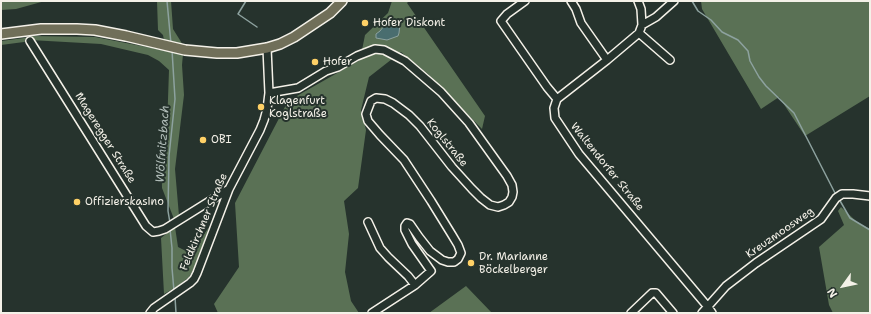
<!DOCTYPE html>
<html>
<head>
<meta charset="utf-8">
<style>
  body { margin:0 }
  #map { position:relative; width:871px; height:314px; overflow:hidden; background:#26332d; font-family:"Shantell Sans",sans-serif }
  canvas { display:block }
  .frame { position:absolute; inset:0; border:2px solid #f4f1e8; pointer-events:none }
  .north { position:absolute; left:823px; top:266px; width:40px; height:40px; -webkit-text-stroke:3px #26332d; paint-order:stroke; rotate:237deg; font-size:11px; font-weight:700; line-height:16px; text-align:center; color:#f4f1e8 }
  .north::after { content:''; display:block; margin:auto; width:14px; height:18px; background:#f4f1e8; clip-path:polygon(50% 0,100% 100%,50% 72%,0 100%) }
</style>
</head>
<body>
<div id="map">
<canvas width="871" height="314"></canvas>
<div class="frame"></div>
<div class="north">N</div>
</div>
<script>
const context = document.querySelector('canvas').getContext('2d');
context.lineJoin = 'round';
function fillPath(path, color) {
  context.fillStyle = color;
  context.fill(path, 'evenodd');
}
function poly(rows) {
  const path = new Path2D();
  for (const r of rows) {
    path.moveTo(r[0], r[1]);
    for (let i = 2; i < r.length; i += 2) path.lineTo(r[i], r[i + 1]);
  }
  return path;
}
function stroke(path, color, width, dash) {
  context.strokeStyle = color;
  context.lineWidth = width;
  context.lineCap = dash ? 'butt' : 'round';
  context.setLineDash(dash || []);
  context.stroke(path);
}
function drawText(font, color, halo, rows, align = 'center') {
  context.font = font + ' "Shantell Sans",sans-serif';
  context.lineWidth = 4;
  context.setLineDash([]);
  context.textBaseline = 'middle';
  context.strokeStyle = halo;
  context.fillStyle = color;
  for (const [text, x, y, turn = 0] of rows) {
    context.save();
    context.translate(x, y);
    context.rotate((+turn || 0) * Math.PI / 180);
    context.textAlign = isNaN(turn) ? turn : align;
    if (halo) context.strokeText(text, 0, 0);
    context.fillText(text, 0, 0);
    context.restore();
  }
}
const green = poly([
  [1,1,45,1,16,9,1,10],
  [157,1,171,1,173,29,183,45,164,40,163,35,158,30],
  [392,1,409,1,407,3,485,116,482,129,428,74,401,52,369,77,361,110,366,130,358,188,344,201,349,234,345,272,351,301,359,313,218,313,214,304,239,267,235,203,288,101,360,60,365,35,388,13],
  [701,1,870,1,870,96,805,136,779,97,761,109,702,9],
  [32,36,95,37,183,54,182,65,184,95,175,169,179,216,174,219,162,188,161,146,167,128,169,70,159,61,148,55,101,44,30,40,24,42,1,45,1,41,24,38],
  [841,207,857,222,870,229,870,313,833,313,829,305,819,247,844,225,838,211],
  [175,227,178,247,184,250,196,246,209,227,196,265,189,277,178,286,164,294,161,238],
  [466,286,492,313,429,313]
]);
const water = poly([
  [391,23,396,25,400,24,399,33,398,36,387,40,376,38,376,34,380,31,384,26,391,23]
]);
const stream = poly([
  [167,1,171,44],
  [246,1,238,14,257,27],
  [692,1,698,11,711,20,722,32,738,40,748,51,750,61,759,77,766,86,794,113,836,195],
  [839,199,850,218,870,230],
  [170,223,168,211,169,156,175,99,172,50],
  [170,229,172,248,172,268,174,291],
  [175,297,176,313]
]);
const minor = poly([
  [525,1,507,14,501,21,547,87,557,99],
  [571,1,576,9,581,23,607,60],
  [638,1,641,9,642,25,639,33,607,60,557,99,554,108,555,118,579,154,708,307,712,313],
  [642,25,656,17,674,1],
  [639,33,670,60],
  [30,41,146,226,153,232,159,231,165,229,229,189],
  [269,93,298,88,326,71,338,67,357,56,375,49,384,50,405,61,441,92,469,123,507,176,512,185,513,192,512,197,509,202,504,205,498,207,490,205,481,198,472,189,452,167,420,126,409,115,393,103,385,99,376,98,371,101,366,114,368,121,380,135,404,160,431,201,452,235,458,245,461,253,458,259,454,262,448,262,442,260,430,251,419,237,410,224,407,223,405,226,405,230,412,244,431,271,415,285,372,313],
  [368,222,380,248,388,257,408,276,415,285],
  [150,313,154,308,190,283,194,279,197,273,229,189,260,130,264,120,267,109,269,93,267,48],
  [631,313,652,293,656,293,673,313],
  [702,313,726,286,756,263,821,219,836,198,842,194,853,194,870,196]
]);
const major = poly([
  [1,34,41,29,77,29,95,30,126,36,185,50,217,53,237,53,267,48,280,44,294,37,330,13,342,1]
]);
const markers = [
  [365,23,4,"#ffd166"],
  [315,62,4,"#ffd166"],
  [261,107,4,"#ffd166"],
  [203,140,4,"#ffd166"],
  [77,202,4,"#ffd166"],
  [471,263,4,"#ffd166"]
];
const poiNames = [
  ["Hofer Diskont",373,23],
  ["Hofer",323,62],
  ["Klagenfurt",269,101],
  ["Koglstraße",269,114],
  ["OBI",211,140],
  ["Offizierskasino",85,202],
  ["Dr. Marianne",479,257],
  ["Böckelberger",479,270]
];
const streetNames = [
  ["Mageregger Straße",105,138,58],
  ["Koglstraße",447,143,51],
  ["Waltendorfer Straße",607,167,51],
  ["Feldkirchner Straße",204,222,-67],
  ["Kreuzmoosweg",780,233,-35]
];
const waterNames = [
  ["Wölfnitzbach",163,144,-86]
];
fillPath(green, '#5a7155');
fillPath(water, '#496d6f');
stroke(water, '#8da29f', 1);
stroke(stream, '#8da29f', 1.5);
stroke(minor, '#f4f1e8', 10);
stroke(major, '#f4f1e8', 12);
stroke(minor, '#26332d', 7);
stroke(major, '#706f59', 9);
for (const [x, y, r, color] of markers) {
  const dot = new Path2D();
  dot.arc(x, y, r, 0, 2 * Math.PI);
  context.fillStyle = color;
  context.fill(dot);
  stroke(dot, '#26332d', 1.5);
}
drawText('11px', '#f4f1e8', '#26332d', poiNames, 'left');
drawText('11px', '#f4f1e8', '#26332d', streetNames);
drawText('italic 12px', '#b0bcb8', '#26332d', waterNames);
</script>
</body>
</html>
